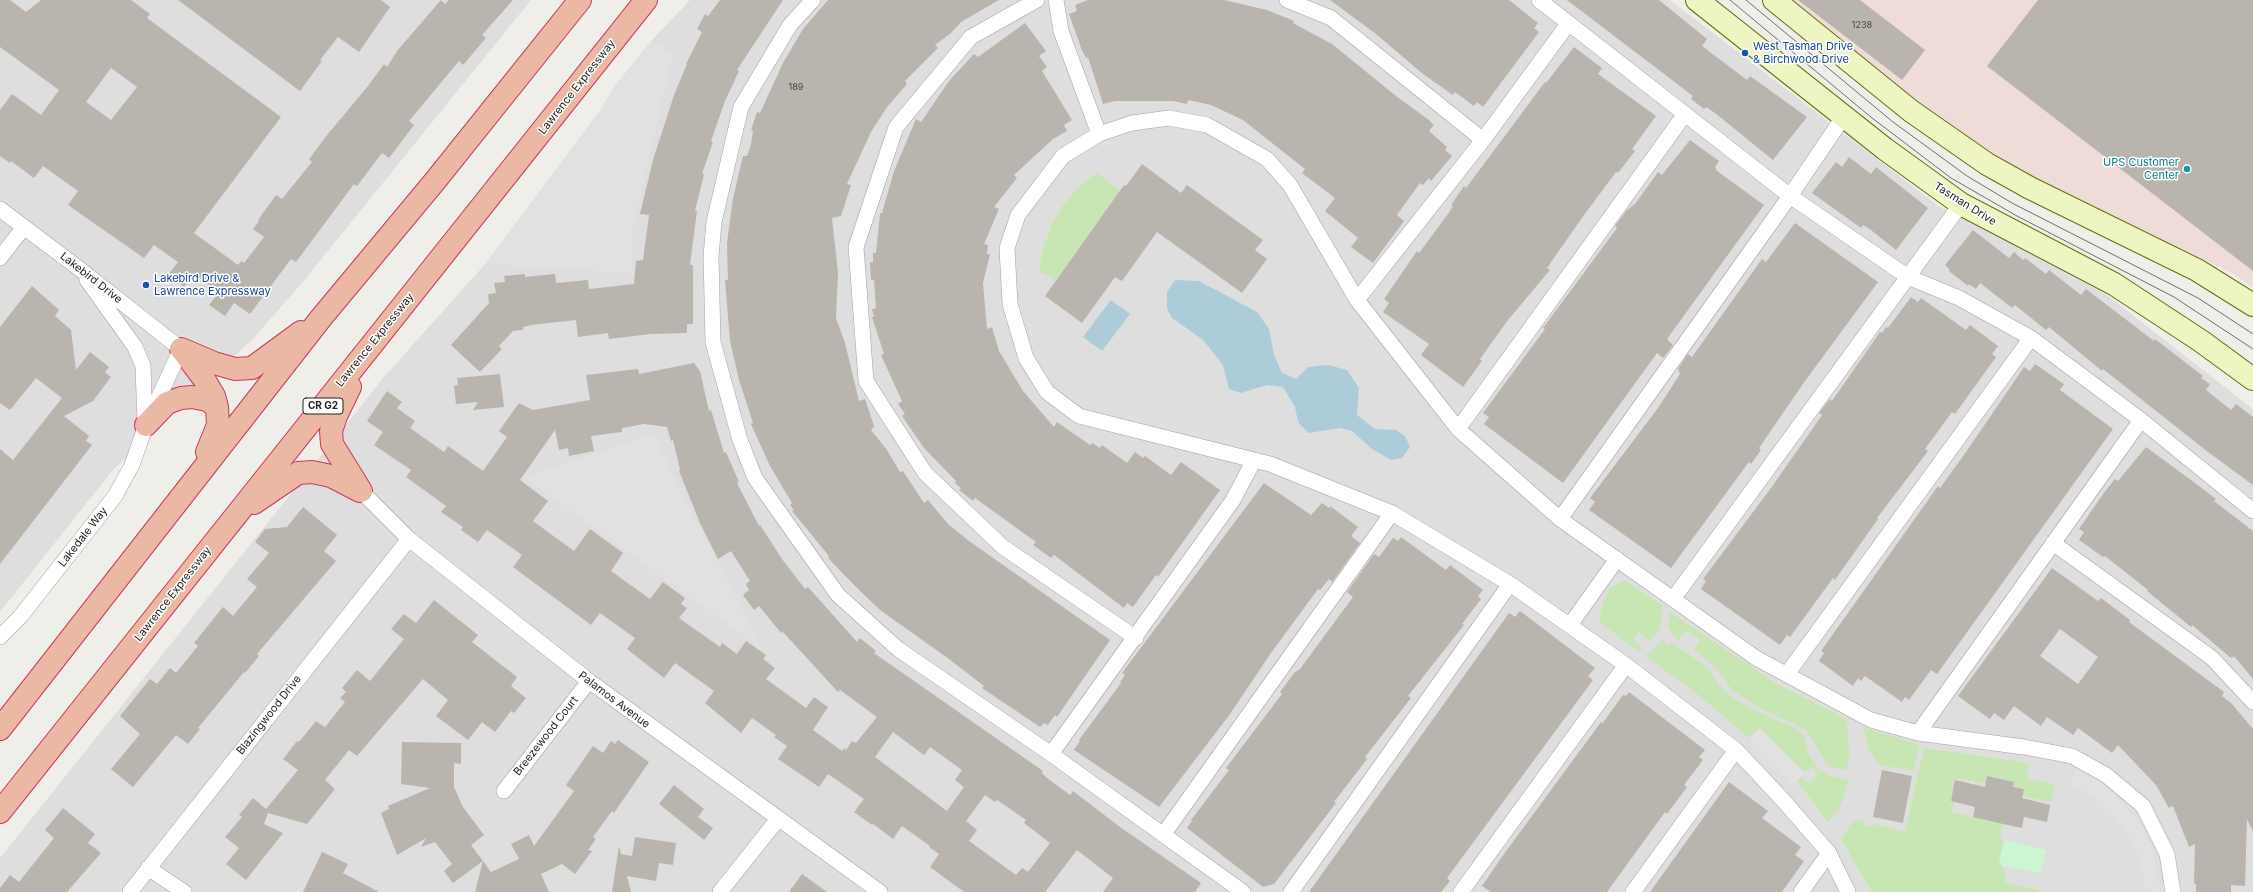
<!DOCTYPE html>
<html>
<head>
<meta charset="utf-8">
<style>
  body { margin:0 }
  canvas { display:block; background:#f0eee8 }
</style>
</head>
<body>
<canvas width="2253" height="892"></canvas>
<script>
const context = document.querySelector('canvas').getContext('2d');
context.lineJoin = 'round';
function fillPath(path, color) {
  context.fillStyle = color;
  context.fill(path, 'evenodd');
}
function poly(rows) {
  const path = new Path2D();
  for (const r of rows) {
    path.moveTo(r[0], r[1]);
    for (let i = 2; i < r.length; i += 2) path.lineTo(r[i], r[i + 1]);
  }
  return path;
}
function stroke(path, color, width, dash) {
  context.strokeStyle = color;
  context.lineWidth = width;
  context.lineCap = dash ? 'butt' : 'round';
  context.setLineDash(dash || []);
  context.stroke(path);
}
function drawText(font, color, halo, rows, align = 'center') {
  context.font = font + ' Inter,sans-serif';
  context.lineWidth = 3;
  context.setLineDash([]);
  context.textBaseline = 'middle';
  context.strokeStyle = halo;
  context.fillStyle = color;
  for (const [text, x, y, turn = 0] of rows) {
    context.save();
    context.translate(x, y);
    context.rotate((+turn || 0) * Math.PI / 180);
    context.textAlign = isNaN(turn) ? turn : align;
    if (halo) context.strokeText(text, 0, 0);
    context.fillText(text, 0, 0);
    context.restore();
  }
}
const residential = poly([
  [0,0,531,0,306,278,254,338,112,471,0,612],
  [690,0,1670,0,1937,205,2107,295,2253,409,2253,892,0,892,0,858,384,377,486,263,601,109,615,86,652,40]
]);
const commercial = poly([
  [1792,0,2253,0,2253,288,2234,274,2019,170,1940,119]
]);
const grass = poly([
  [1097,173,1120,191,1055,281,1049,276,1039,272,1043,249,1053,221,1064,204,1079,187],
  [1626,581,1663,606,1660,629,1657,634,1649,641,1639,632,1633,640,1642,647,1638,651,1599,622,1603,604,1609,590,1620,582],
  [1670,612,1779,685,1847,719,1850,759,1845,770,1828,766,1806,730,1758,707,1733,691,1715,667,1694,650,1700,640,1686,630,1678,641,1668,627],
  [1663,640,1668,645,1672,643,1707,667,1721,687,1731,696,1750,708,1797,729,1805,737,1808,752,1818,769,1828,775,1849,781,1839,810,1828,822,1797,781,1801,777,1809,784,1818,774,1811,767,1805,773,1760,728,1749,738,1689,687,1645,656],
  [1863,727,1919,745,1914,771,1879,765,1869,750],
  [1924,748,2029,763,2027,779,2055,784,2051,802,2022,796,2013,787,2013,782,1988,776,1986,784,1957,778,1951,801,1954,802,1951,812,2003,824,2000,838,2003,842,1999,861,2006,874,2005,883,2039,890,2039,892,1872,892,1841,839,1851,824,1857,820,1865,822,1865,825,1871,827,1873,824,1905,832]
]);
const park = poly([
  [2005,840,2046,850,2042,870,2038,873,2003,866,1999,861]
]);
const parking = poly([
  [652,40,673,54,631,238,633,273,485,264,601,109,615,86],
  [654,433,669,467,762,649,524,477],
  [1760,728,1805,773,1793,784,1749,738],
  [2076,769,2107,787,2131,812,2141,826,2155,857,2160,892,2146,892,2141,862,2132,840,2119,821,2098,799,2070,783]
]);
const water = poly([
  [1175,280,1199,281,1257,312,1269,329,1274,355,1282,373,1296,379,1308,367,1328,365,1347,370,1359,388,1357,415,1375,429,1396,430,1405,436,1410,447,1402,458,1391,460,1372,449,1352,431,1340,428,1308,433,1298,422,1295,407,1283,387,1267,385,1241,393,1229,389,1223,365,1203,340,1172,318,1167,308,1167,292],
  [1111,300,1130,314,1102,351,1083,337]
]);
const building = poly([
  [0,0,10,0,26,12,41,0,131,0,150,14,147,18,281,117,194,233,238,265,241,261,244,263,264,237,253,229,259,221,258,220,276,195,282,199,312,162,309,159,328,134,368,86,384,64,387,67,397,51,441,0,445,4,449,0,513,0,482,35,486,38,463,65,459,61,409,121,414,125,389,158,382,153,357,186,354,184,296,262,291,259,250,314,234,303,225,316,209,305,219,292,194,274,184,287,168,275,178,262,154,245,144,258,85,217,68,205,78,191,43,166,34,178,11,161,10,163,0,156,0,110,12,94,41,115,59,90,0,47],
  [111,68,137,87,111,120,86,102],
  [178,0,381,0,390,7,359,52,338,37,320,60,322,61,300,91],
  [720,0,783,0,737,70,739,71,725,101,711,141,713,142,702,174,704,174,695,211,697,211,690,265,693,265,693,324,687,324,687,333,651,334,609,339,608,333,578,337,576,320,531,325,523,327,523,330,513,331,499,346,502,349,480,372,451,345,489,303,488,294,496,293,494,283,505,282,504,276,525,274,525,277,555,274,556,283,588,280,589,289,634,284,636,261,643,260,649,215,640,214,653,160,674,95,687,64,686,64,702,32,697,29,705,14,708,16],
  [828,0,999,0,961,22,951,33,935,45,938,48,905,81,907,84,887,107,871,132,847,184,851,185,841,216,832,218,838,273,836,318,845,343,859,401,865,399,874,426,871,430,887,450,900,472,903,471,924,503,928,500,948,524,969,541,1110,640,1057,717,1055,715,1048,725,1044,723,1040,727,982,688,984,686,949,659,880,610,855,586,828,558,829,556,792,511,794,510,790,505,792,503,770,466,751,424,753,423,739,380,730,341,725,280,728,280,727,243,733,198,743,156,747,156,751,144,753,131,751,130,757,112,760,113,783,63,803,29],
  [1088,0,1224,0,1267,10,1294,21,1293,23,1332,44,1396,96,1429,120,1434,125,1429,131,1447,147,1445,150,1452,156,1431,181,1429,178,1423,185,1420,183,1397,215,1404,221,1373,263,1351,247,1358,238,1325,211,1335,198,1302,173,1305,169,1243,120,1211,105,1188,100,1187,104,1173,101,1115,101,1103,104,1088,57,1086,58,1081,48,1069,14,1077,11,1075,5],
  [1330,0,1509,0,1538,23,1534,28,1539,32,1483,107,1477,102,1474,106,1455,92,1453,95,1423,74,1376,34],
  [1567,0,1659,0,1707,39,1702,46,1747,80,1750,76,1807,117,1773,160,1715,113,1706,107,1704,109,1691,99,1693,96],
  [1798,0,1860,0,1925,50,1902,80],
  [2038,0,2253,0,2253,271,1987,66],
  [1025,23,1046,51,1039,56,1047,67,1042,71,1072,120,1064,125,1067,131,1053,139,1014,175,1017,178,994,207,999,209,984,244,988,245,987,254,990,254,983,283,987,329,992,327,999,351,1023,391,1054,427,1057,422,1090,445,1092,443,1100,448,1102,445,1127,463,1135,452,1143,458,1145,456,1171,475,1181,462,1220,490,1158,577,1156,575,1133,607,1127,603,1124,608,1054,555,1051,558,1033,545,1036,542,975,498,973,501,959,490,961,488,955,483,956,481,924,448,902,416,905,414,898,404,902,401,881,355,884,354,872,317,874,317,872,309,876,308,874,280,871,280,870,262,873,262,873,253,876,253,880,213,882,213,894,171,916,119,921,122,949,81,974,54,978,57],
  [1574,47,1602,68,1598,74,1656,116,1632,149,1635,151,1618,173,1616,172,1584,215,1547,268,1550,270,1508,320,1480,359,1482,361,1463,387,1421,355,1429,344,1383,312,1389,303,1384,299,1417,251,1419,253,1448,214,1453,206,1451,205,1464,186,1466,188,1545,82,1546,83],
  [1690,140,1719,161,1715,167,1717,171,1764,205,1667,339,1673,345,1663,358,1657,353,1563,483,1484,424,1489,417,1483,413,1545,329,1543,328,1617,228,1615,226,1627,210,1635,204,1658,172,1662,175],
  [1849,157,1871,174,1876,167,1928,208,1896,250,1871,230,1863,225,1861,228,1812,193,1836,162,1842,167],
  [1142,164,1181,193,1187,185,1263,240,1255,250,1267,259,1242,293,1157,232,1122,281,1115,277,1082,323,1045,296,1124,185,1126,186],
  [1795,223,1878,282,1805,381,1759,448,1761,450,1751,464,1749,462,1743,470,1671,568,1589,510,1595,502,1590,498,1658,408,1680,374,1678,369,1688,354,1692,357,1762,259,1766,262],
  [1973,230,2009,258,2014,252,2023,260,2025,258,2046,274,2049,270,2081,295,2086,289,2154,341,2155,339,2203,376,2201,378,2210,384,2206,390,2231,410,2236,404,2253,417,2253,485,2208,452,2103,369,2102,371,2049,327,2046,330,2015,305,2012,308,1980,283,1976,289,1969,284,1968,286,1949,271,1950,270,1945,265],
  [32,286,59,310,55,316,71,330,76,370,90,352,109,367,105,372,111,377,93,401,64,416,89,436,86,441,92,445,0,564,0,449,13,460,62,398,36,378,10,410,0,403,0,327],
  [1911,297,1918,302,1921,298,1966,330,1970,325,1998,346,1992,354,1996,357,1955,414,1952,412,1925,449,1928,451,1877,518,1878,519,1835,580,1833,578,1790,637,1787,635,1780,645,1701,589,1706,581,1703,579,1771,488,1822,415,1819,413,1830,399,1832,401,1880,332,1882,333,1886,327,1888,328],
  [694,363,700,371,709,411,711,410,724,453,726,452,739,482,737,483,759,526,760,525,782,559,805,589,808,587,857,642,860,638,876,651,874,653,1043,771,1042,773,1047,778,1070,795,1073,791,1120,827,1201,883,1195,892,1103,892,1113,878,1077,850,1045,892,964,892,930,867,939,854,929,847,930,846,902,826,893,839,873,824,872,825,854,812,864,799,828,774,819,787,778,759,787,746,774,737,776,735,752,718,741,733,705,703,714,691,675,663,664,678,627,649,635,638,600,613,591,625,513,567,522,555,487,530,478,542,461,530,463,527,441,512,446,506,406,477,411,470,374,445,383,432,367,421,387,391,402,402,397,408,415,421,410,428,444,452,448,446,483,471,507,437,499,431,519,403,533,410,590,400,586,375,638,369,639,374],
  [644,424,667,427,671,441,673,440,680,470,679,471,700,523,718,559,731,551,750,581,746,584,749,590,743,595,754,610,759,606,781,633,782,631,838,692,840,690,877,717,856,743,852,741,846,750,844,748,842,751,813,730,828,707,814,697,806,708,766,679,775,668,763,659,766,655,746,641,737,654,722,643,720,647,679,618,687,608,681,604,685,598,663,582,650,599,611,571,623,553,590,529,574,551,533,521,548,501,520,480,555,430,559,450,568,448,569,456,594,451,591,436,622,432,622,428],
  [893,732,924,755,930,747,962,770,955,780,964,787,947,811,875,757],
  [985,795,995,802,997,800,1026,820,1024,823,1050,843,1028,872,1022,868,1016,875,969,841,977,830,966,821],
  [2035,364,2064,384,2060,390,2113,429,1937,674,1931,670,1909,700,1905,697,1902,702,1865,676,1861,681,1858,678,1853,686,1819,661,1824,653,1821,651,1938,486,1940,488,1966,452,2024,367,2030,371],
  [500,374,504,407,473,410,478,402,456,404,454,386,458,385,457,378],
  [2146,447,2195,483,2216,499,2214,501,2253,531,2253,679,2234,656,2231,658,2192,625,2191,627,2147,591,2148,590,2105,556,2103,557,2079,540,2084,532,2079,529,2103,494,2115,479,2118,481],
  [1264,483,1311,515,1322,503,1329,508,1330,506,1358,527,1351,536,1360,543,1332,582,1329,579,1320,590,1318,589,1271,653,1230,714,1159,807,1074,750,1080,741,1079,740,1121,683,1120,682,1125,675,1122,673],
  [303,507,337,535,324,551,336,561,257,654,259,656,245,673,244,672,198,728,200,729,188,744,176,735,133,787,111,769,140,734,120,716,150,679,157,684,170,668,176,673,198,646,194,643,223,607,233,616,257,587,247,579,269,553,255,542,265,529,287,527],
  [1401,537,1446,570,1450,565,1483,590,1478,596,1481,599,1462,624,1464,625,1408,696,1411,698,1365,757,1367,759,1334,802,1336,803,1274,884,1263,887,1187,828,1192,821,1191,820,1229,770,1226,768,1282,694,1280,692,1295,672,1300,669,1353,597,1347,592,1374,554,1379,557,1393,538,1398,541],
  [2052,568,2098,601,2101,598,2130,620,2129,622,2224,692,2222,696,2231,703,2253,729,2253,832,2247,819,2245,886,2231,885,2231,892,2196,892,2196,884,2194,884,2195,844,2189,847,2173,806,2169,808,2156,785,2118,745,2112,753,2078,728,2073,735,2047,717,2041,726,2014,706,2004,720,1994,713,1990,719,1958,696],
  [2060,629,2098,657,2078,684,2040,656],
  [434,600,478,635,472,642,517,677,511,686,526,698,514,713,511,711,495,732,482,722,468,740,436,716,448,700,423,679,357,756,349,750,325,780,335,789,307,824,268,813,264,824,283,833,246,880,226,864,239,848,225,837,242,817,239,815,253,798,266,809,298,770,283,759,297,741,299,742,316,721,325,727,345,702,340,698,346,692,342,688,357,670,370,681,404,639,391,629,404,614,416,623],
  [1520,611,1595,668,1588,676,1593,680,1447,878,1450,881,1441,892,1309,892,1509,613,1515,617],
  [1629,692,1705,750,1699,757,1703,760,1684,785,1687,787,1667,814,1665,812,1607,892,1491,892,1482,886,1504,854,1601,722,1602,724,1623,695,1626,696],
  [618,740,649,762,614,813,612,811,593,837,596,839,588,850,592,851,575,874,562,864,541,874,549,892,475,892,483,861,491,872,519,859,511,844,529,835,534,846,574,791,566,785,593,746,603,753,611,741,615,744],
  [402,742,461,743,461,764,454,763,454,787,463,807,484,835,471,845,483,861,453,883,444,871,452,864,435,842,421,847,426,838,397,855,381,813,389,809,388,806,430,788,401,784],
  [1882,770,1912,776,1903,823,1873,817],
  [1987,776,2014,782,2013,787,2024,789,2022,798,2050,805,2047,822,2024,817,2022,828,2003,824,1973,817,1975,807,1951,801,1955,780,1985,787],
  [1729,782,1768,811,1762,818,1801,847,1795,855,1804,861,1782,892,1650,892],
  [674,785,704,809,698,817,713,828,704,840,659,804],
  [63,808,95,834,88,843,101,853,67,892,0,892,0,888,10,875,19,882,54,838,45,830],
  [635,837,676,843,673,865,659,863,656,881,627,876,631,892,612,892,619,846,621,854,632,856],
  [322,852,348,864,343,873,379,892,303,892],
  [802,874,827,892,789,892]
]);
const minor = poly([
  [813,0,790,25,741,107,714,222,711,256,713,342,740,440,755,478,838,595,898,649,1051,754,1243,892],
  [1037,0,971,37,896,127,856,247,866,381,925,473,1003,547,1136,638],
  [1056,0,1061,31,1099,134],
  [1287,0,1331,18,1483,140],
  [1539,0,1790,196,1908,277,1959,298,2031,338,2141,420,2253,511],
  [0,209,77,267,181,349,146,425,132,465,115,496,20,617,0,637],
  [0,258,24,227],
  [87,280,135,347,143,366,145,422],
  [1357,300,1483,140,1568,24],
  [1458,429,1685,114],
  [361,491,409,539,589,681,880,892],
  [1560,519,1790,196,1844,116],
  [2053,543,2212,658,2253,702],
  [1673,599,1961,204],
  [1570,625,1617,559],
  [1787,674,2031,338],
  [1918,733,2141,420],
  [1051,754,1233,500,1254,460],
  [504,791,589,681],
  [1163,835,1392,513],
  [148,868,184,892],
  [130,892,409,539],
  [720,892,778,819],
  [1291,892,1510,584],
  [1461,892,1626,665],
  [1633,892,1736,750],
  [1801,892,1829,853],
  [1848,892,1829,853,1782,799,1736,750,1626,665,1510,584,1392,513,1270,464,1079,416,1047,392,1026,358,1010,304,1007,248,1018,215,1063,156,1099,134,1132,123,1169,118,1207,125,1267,159,1290,185,1357,300,1458,429,1560,519,1756,658,1871,720,1918,733,2024,747,2072,756,2106,775,2143,806,2167,854,2173,892]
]);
const secondary = poly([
  [1697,0,1885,149,1961,204,2114,284,2201,341,2253,379],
  [1774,0,1911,111,1987,164,2030,188,2197,270,2253,305]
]);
const trunk = poly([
  [181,349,214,363,235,369,252,368,301,332],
  [183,351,204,379,214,396,217,407,218,425,207,452],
  [350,387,336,416,331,431,332,444,361,491],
  [146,425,167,403,181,398,192,397,207,400,217,407],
  [254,503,298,473,312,472,331,476,360,491],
  [0,729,321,318,435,181,580,0],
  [0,812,646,0]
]);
const tram = poly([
  [1730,0,1872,118,1951,178,2017,216,2174,297,2253,349],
  [1746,0,1893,122,1967,176,2012,203,2198,298,2253,334]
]);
const markers = [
  [1745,53,4,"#1a4fb4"],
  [2187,169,4,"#0f9aa8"],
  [146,285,4,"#1a4fb4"]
];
const numberNames = [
  ["1238",1862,25],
  ["189",796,87]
];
const shields = [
  [323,406,40]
];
const shieldNames = [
  ["CR G2",323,406]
];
const transitNames = [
  ["West Tasman Drive",1753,47],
  ["& Birchwood Drive",1753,60],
  ["Lakebird Drive &",154,279],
  ["Lawrence Expressway",154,292]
];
const streetNames = [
  ["Lawrence Expressway",577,87,-52],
  ["Tasman Drive",1965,204,32],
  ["Lakebird Drive",91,278,38],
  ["Lawrence Expressway",375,340,-51],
  ["Lakedale Way",83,537,-52],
  ["Lawrence Expressway",173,594,-52],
  ["Palamos Avenue",614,700,37],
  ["Blazingwood Drive",269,715,-52],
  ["Breezewood Court",546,736,-52]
];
const cultureNames = [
  ["UPS Customer",2179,163],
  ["Center",2179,176]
];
fillPath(residential, '#dfdede');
fillPath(commercial, '#efdcd9');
fillPath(grass, '#c8e6b3');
fillPath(park, '#caf6d1');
fillPath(parking, '#e1e1e1');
fillPath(water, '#acccda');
fillPath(building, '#bab4ae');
stroke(minor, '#a2a2a2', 16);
stroke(secondary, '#5f710e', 24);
stroke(trunk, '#cd365e', 24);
stroke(minor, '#fff', 15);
stroke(secondary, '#eef5c2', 22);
stroke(trunk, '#ebb8a4', 22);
stroke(tram, '#6f6f6f', 1);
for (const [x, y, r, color] of markers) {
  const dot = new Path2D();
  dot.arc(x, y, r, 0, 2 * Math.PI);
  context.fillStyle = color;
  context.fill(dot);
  stroke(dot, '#fff', 1.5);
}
drawText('9px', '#474644', null, numberNames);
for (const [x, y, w] of shields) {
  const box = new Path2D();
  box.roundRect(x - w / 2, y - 8, w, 16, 3);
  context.fillStyle = '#fff';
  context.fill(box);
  stroke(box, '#212121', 1);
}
drawText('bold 10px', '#212121', null, shieldNames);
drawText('11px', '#164399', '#fff', transitNames, 'left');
drawText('11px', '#212121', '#fff', streetNames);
drawText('11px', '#0d838f', '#fff', cultureNames, 'right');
</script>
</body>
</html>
